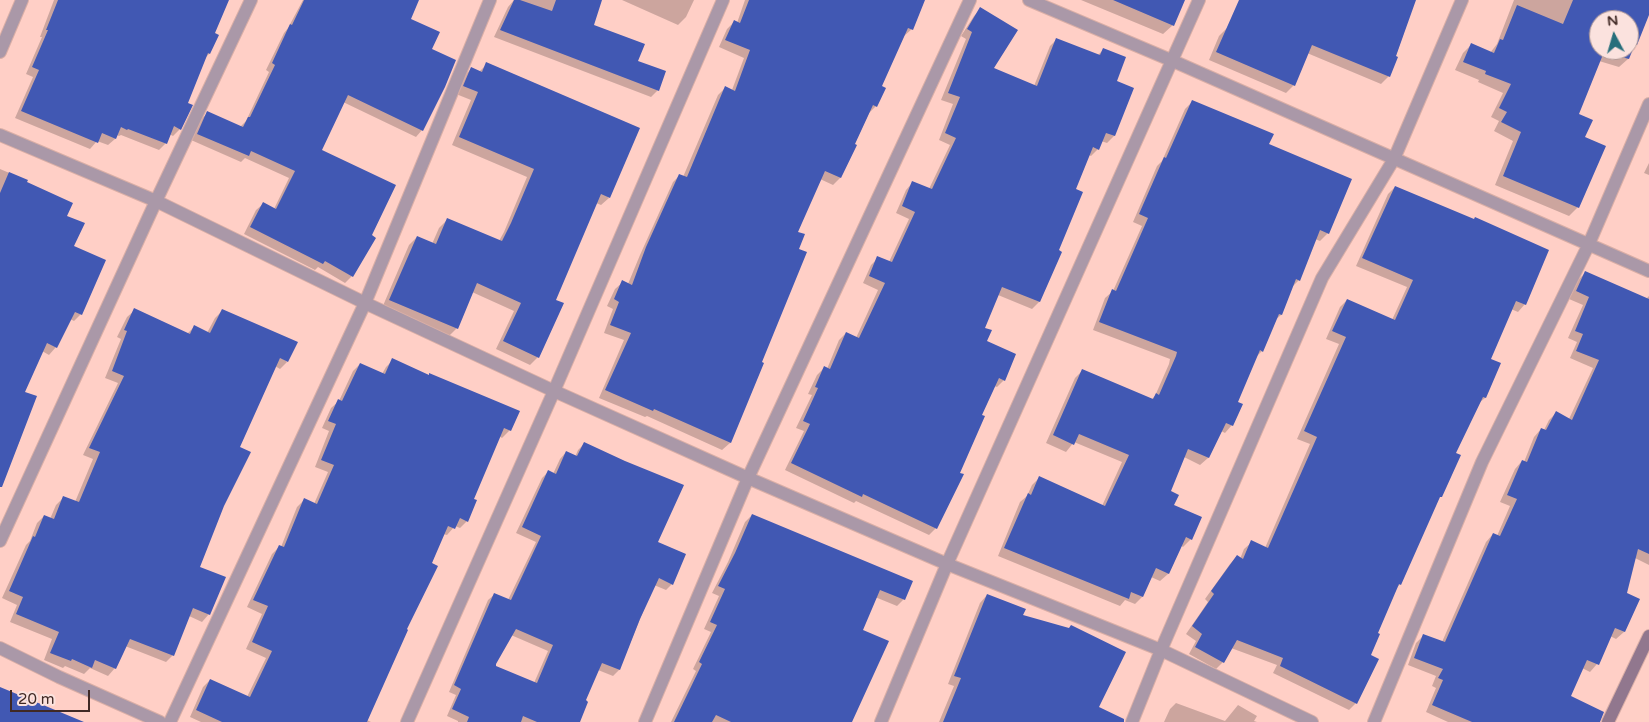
<!DOCTYPE html>
<html>
<head>
<meta charset="utf-8">
<style>
  body { margin:0 }
  #map { position:relative; width:1649px; height:722px; overflow:hidden; background:#ffcfc6; font-family:"Varela Round",sans-serif }
  canvas { display:block }
  .north { position:absolute; left:1589px; top:10px; width:50px; height:50px; box-sizing:border-box; background:#fbe2de; border:1px solid #b09894; border-radius:50%; rotate:354deg; font-size:14px; font-weight:700; line-height:20px; text-align:center; color:#402925 }
  .north::after { content:''; display:block; margin:auto; width:18px; height:22px; background:#276f7b; clip-path:polygon(50% 0,100% 100%,50% 72%,0 100%) }
  .scale { position:absolute; left:10px; top:690px; width:80px; height:22px; box-sizing:border-box; border:2px solid #402925; border-top:0; padding-left:6px; font-size:15px; line-height:18px; white-space:nowrap; color:#402925; -webkit-text-stroke:4px #fbe2de; paint-order:stroke }
</style>
</head>
<body>
<div id="map">
<canvas width="1649" height="722"></canvas>
<div class="north">N</div>
<div class="scale">20 m</div>
</div>
<script>
const context = document.querySelector('canvas').getContext('2d');
context.lineJoin = 'round';
function fillPath(path, color) {
  context.fillStyle = color;
  context.fill(path, 'evenodd');
}
function poly(rows) {
  const path = new Path2D();
  for (const r of rows) {
    path.moveTo(r[0], r[1]);
    for (let i = 2; i < r.length; i += 2) path.lineTo(r[i], r[i + 1]);
  }
  return path;
}
function stroke(path, color, width, dash) {
  context.strokeStyle = color;
  context.lineWidth = width;
  context.lineCap = dash ? 'butt' : 'round';
  context.setLineDash(dash || []);
  context.stroke(path);
}
const shadow = poly([
  [54,0,228,0,213,34,217,36,209,54,205,58,186,103,180,129,173,136,169,134,166,143,159,150,121,135,119,136,117,135,115,139,108,145,97,141,90,149,15,118,33,77,26,74,42,37,40,37],
  [303,0,417,0,409,20,431,50,422,130,416,137,343,102,320,150,352,276,345,283,318,267,315,270,244,234,256,210,263,204,274,209,289,178,245,158,241,162,191,140,201,119,208,113,240,127,246,121,269,72,266,70,284,33,288,28],
  [514,0,601,0,592,25,637,62,658,90,651,97,494,37,508,7],
  [622,0,694,0,686,17,678,25],
  [745,0,924,0,912,29,904,36,880,86,876,106,869,113,854,145,856,146,840,178,833,185,820,179,797,233,760,363,763,364,730,443,722,450,647,416,645,417,599,398,624,340,604,333,613,309,607,306,615,289,623,282,628,284,640,255,673,182,680,175,683,177,718,95,725,88,732,90,744,58,719,47,727,29,734,22,737,23],
  [1081,0,1183,0,1173,25,1163,34],
  [1241,0,1415,0,1389,76,1381,84,1307,53,1294,85,1286,93,1209,60,1219,36,1227,28],
  [1514,0,1649,0,1649,12,1628,59,1619,67,1599,61,1577,115,1584,138,1578,207,1569,216,1495,185,1513,141,1494,131,1499,121,1491,117,1503,93,1478,82,1479,80,1455,70,1463,53,1471,45,1490,53,1497,44],
  [1599,20,1629,20,1629,50,1599,50],
  [981,9,992,69,1034,86,1050,46,1057,39,1097,56,1104,49,1115,82,1133,89,1114,136,1107,143,1101,141,1098,149,1091,156,1089,155,1075,190,1057,251,1061,252,1039,302,1032,309,998,295,984,328,985,342,1004,380,997,387,994,386,981,415,936,528,929,535,856,501,854,503,785,470,804,431,796,428,812,395,808,394,817,375,824,368,827,369,839,340,846,333,856,338,878,290,863,283,871,265,878,258,889,262,909,219,896,213,906,190,913,182,929,189,950,145,939,140,953,104,941,100,966,39,961,36,974,16],
  [487,64,609,198,601,205,596,203,554,300,538,357,530,365,496,349,514,311,472,292,457,328,449,336,382,308,409,245,417,237,432,244,439,228,447,220,499,241,504,232,527,177,452,145,471,100,456,94,464,76,472,68,479,72],
  [1193,101,1268,145,1328,233,1320,241,1315,239,1299,280,1292,287,1281,315,1274,321,1262,351,1255,358,1236,402,1232,425,1225,433,1221,431,1208,458,1200,465,1184,457,1169,492,1172,506,1191,539,1183,547,1180,545,1168,574,1160,581,1151,577,1142,597,1135,604,1125,600,1120,606,998,556,1020,502,1027,496,1032,485,1039,478,1102,506,1122,462,1074,442,1066,452,1046,443,1075,378,1083,370,1151,400,1155,396,1169,364,1170,359,1093,330,1105,298,1113,291,1142,226,1133,222,1157,166,1162,161,1185,109],
  [1649,163,1649,175,1644,173],
  [0,169,26,180,25,183,65,216,72,246,81,314,74,321,70,319,56,347,49,355,42,351,24,392,19,440,20,440,0,486],
  [1395,187,1525,304,1518,312,1511,309,1489,360,1499,364,1485,398,1479,403,1455,453,1438,499,1400,584,1396,589,1376,634,1356,703,1349,710,1273,673,1277,665,1231,648,1223,662,1216,669,1189,654,1196,641,1186,634,1208,602,1205,599,1230,564,1237,557,1240,559,1244,549,1252,542,1265,548,1310,444,1297,439,1339,344,1326,339,1340,307,1347,300,1392,320,1407,287,1356,266,1388,194],
  [1585,273,1646,299,1649,296,1649,565,1635,558,1625,593,1638,599,1624,632,1616,639,1610,636,1597,664,1590,672,1582,668,1570,697,1582,722,1448,722,1426,712,1436,688,1432,686,1436,676,1408,665,1416,643,1423,636,1442,642,1486,542,1493,534,1497,536,1510,506,1500,502,1515,469,1522,461,1524,462,1534,437,1541,429,1544,430,1549,420,1556,413,1569,419,1593,368,1570,358,1577,342,1568,338,1583,305,1569,299,1578,280],
  [135,310,187,334,195,326,207,333,215,318,222,311,287,362,280,369,275,366,238,447,223,506,198,568,209,614,202,622,189,616,173,655,166,662,125,646,115,668,108,676,90,668,84,674,65,666,63,668,44,660,52,639,10,622,17,605,2,598,26,545,30,541,37,523,44,516,50,519,56,505,63,498,75,502,93,459,83,455,118,383,105,378,121,339,117,337,127,317],
  [393,360,428,376,518,411,510,430,502,438,499,436,472,500,467,521,460,528,455,526,447,535,443,534,406,630,367,720,371,722,201,722,190,717,203,687,210,680,247,697,266,658,246,649,262,614,247,607,272,554,279,547,281,547,297,507,304,500,314,504,328,472,315,467,329,431,322,428,331,408,339,401,353,371,360,364,382,374,386,367],
  [584,444,657,543,672,584,666,590,654,585,619,670,613,676,598,670,584,701,579,722,458,722,458,721,447,716,456,695,449,692,488,600,495,594,508,600,536,542,516,533,542,478,548,472,553,474,560,459,566,452,575,457,578,450],
  [511,635,548,651,534,683,495,667,495,664],
  [752,515,904,599,897,606,875,597,862,631,851,722,671,722,696,671,693,669,711,632,704,629,719,596,712,593,728,562,745,522],
  [987,595,1022,616,1087,722,939,722,954,686,948,684,980,603],
  [1176,703,1225,721,1238,705,1257,716,1254,721,1257,722,1164,722,1170,709]
]);
const building = poly([
  [58,0,229,0,215,33,219,35,210,54,208,53,188,103,193,105,181,130,174,126,167,144,128,129,127,130,121,127,116,139,102,133,98,143,21,111,39,70,32,67,48,30,46,30],
  [304,0,419,0,411,19,440,32,432,49,456,60,445,87,423,131,348,95,322,150,396,185,372,235,376,238,353,277,325,261,323,264,250,227,263,202,276,209,295,171,251,151,249,156,197,134,207,111,243,127,248,117,250,117,275,65,272,63,290,24,292,25],
  [514,0,520,0,552,11,556,0,602,0,594,25,645,44,638,61,666,71,659,91,500,30],
  [749,0,925,0,913,30,908,28,882,86,886,88,877,107,873,105,855,144,857,145,841,178,825,171,798,232,805,234,799,249,807,252,762,362,764,363,731,443,654,409,653,411,605,390,631,333,610,325,619,302,614,299,622,280,632,285,646,247,679,174,687,177,725,86,735,91,750,50,725,40,734,20,740,23],
  [1113,0,1185,0,1174,26],
  [1239,0,1416,0,1396,56,1398,57,1390,77,1312,45,1295,86,1216,52],
  [1573,0,1649,0,1649,15,1637,45,1635,44,1629,59,1604,52,1579,114,1593,120,1585,137,1606,146,1579,208,1503,176,1521,132,1501,122,1507,112,1499,108,1511,84,1485,74,1486,71,1463,62,1471,43,1494,53,1500,39,1503,40,1517,5,1563,24],
  [1599,20,1629,20,1629,50,1599,50],
  [980,7,1018,30,994,68,1037,86,1056,38,1100,55,1103,48,1126,57,1117,81,1134,88,1115,136,1106,133,1099,150,1093,147,1076,189,1083,192,1059,250,1062,252,1040,302,1002,287,985,328,992,330,987,341,1016,354,1005,381,999,378,982,415,985,416,960,473,964,474,937,529,863,494,862,497,791,463,810,424,803,421,818,388,815,387,824,366,830,369,846,332,859,338,885,283,869,276,877,256,892,262,915,212,902,206,912,181,932,189,956,138,945,133,960,97,948,93,972,32,967,29],
  [486,62,640,128,610,198,601,194,556,300,564,303,539,358,503,341,521,303,477,283,458,329,389,300,417,236,436,244,447,218,502,241,511,223,534,169,459,137,478,92,463,86,471,67,482,72],
  [1192,100,1274,134,1269,144,1352,179,1329,234,1320,230,1300,281,1296,279,1282,315,1279,314,1263,352,1260,350,1238,402,1243,404,1233,426,1226,423,1209,458,1188,449,1171,491,1179,495,1174,505,1202,517,1192,540,1186,537,1169,574,1156,568,1143,597,1131,592,1129,599,1004,548,1028,493,1031,495,1039,476,1105,506,1129,455,1079,434,1074,445,1053,435,1082,369,1153,399,1156,393,1159,395,1176,356,1177,352,1099,322,1112,289,1116,291,1148,218,1139,214,1164,157,1166,158],
  [9,172,28,180,27,182,73,203,67,216,85,223,74,246,106,260,82,315,75,312,57,348,47,343,25,392,37,396,2,487,0,487,0,193],
  [1395,186,1474,219,1475,217,1549,250,1526,305,1516,301,1491,359,1501,363,1486,398,1483,397,1456,453,1461,455,1442,497,1440,497,1401,585,1399,584,1378,633,1380,634,1371,655,1379,659,1357,704,1280,666,1283,658,1237,640,1224,663,1195,647,1202,634,1192,626,1214,594,1211,591,1237,555,1243,559,1251,540,1268,548,1317,437,1304,431,1346,337,1332,331,1347,299,1395,320,1413,280,1362,258],
  [1585,271,1649,299,1649,554,1638,549,1627,593,1640,599,1625,632,1615,628,1599,665,1587,660,1571,696,1604,712,1600,722,1472,722,1432,705,1443,680,1438,678,1443,669,1414,658,1423,634,1445,642,1493,533,1500,536,1517,499,1507,495,1522,460,1527,462,1541,428,1546,430,1556,411,1572,420,1599,360,1576,351,1583,334,1575,331,1589,297,1576,291],
  [134,308,190,334,194,325,210,333,222,309,298,342,288,362,280,358,240,447,251,452,224,506,200,567,226,577,210,615,193,608,174,656,130,639,116,669,95,660,92,668,72,659,71,661,50,653,59,632,16,614,23,597,9,591,33,536,35,537,44,515,54,519,63,496,79,502,100,452,89,448,124,376,112,371,127,331,124,330],
  [392,358,429,375,429,373,520,411,511,431,504,428,474,499,477,500,468,522,460,518,455,529,448,526,432,563,438,566,407,629,408,630,367,722,222,722,196,710,210,679,250,697,272,651,252,642,268,606,253,600,279,545,284,547,304,498,317,504,334,465,321,460,336,424,328,421,338,399,342,401,360,363,385,374],
  [584,442,625,461,684,485,658,542,686,554,673,585,659,578,640,619,620,670,602,663,586,700,588,702,580,722,537,722,523,716,521,722,467,722,469,717,452,709,461,689,454,685,494,593,511,600,541,536,522,527,548,470,556,474,566,451,577,456],
  [516,629,553,645,537,683,496,666,496,664],
  [752,514,913,581,905,600,880,590,863,630,889,641,852,722,731,722,716,715,712,722,674,722,702,664,699,662,717,625,710,622,725,589,718,586,735,553],
  [987,594,1026,609,1023,615,1069,628,1071,625,1126,652,1099,707,1124,719,1124,722,943,722,961,678,954,676],
  [0,687,84,722,0,722]
]);
const street = poly([
  [1029,0,1173,61,1649,271],
  [0,52,22,0],
  [0,135,156,201,365,303,554,391,748,478,947,564,1161,650,1312,722],
  [0,541,156,201,251,0],
  [0,648,59,677,160,722],
  [170,722,365,303,490,0],
  [407,722,554,391,723,0],
  [645,722,748,478,970,0],
  [881,722,947,564,1199,0],
  [1132,722,1161,650,1322,278,1394,159,1462,0],
  [1374,722,1482,462,1588,246,1649,104]
]);
const secondary = poly([
  [1608,722,1649,636]
]);
fillPath(shadow, '#0003');
fillPath(building, '#4158b3');
stroke(street, '#d9aea6', 14);
stroke(secondary, '#d9aea6', 14);
stroke(street, '#aa98a8', 12);
stroke(secondary, '#91778e', 12);
</script>
</body>
</html>
